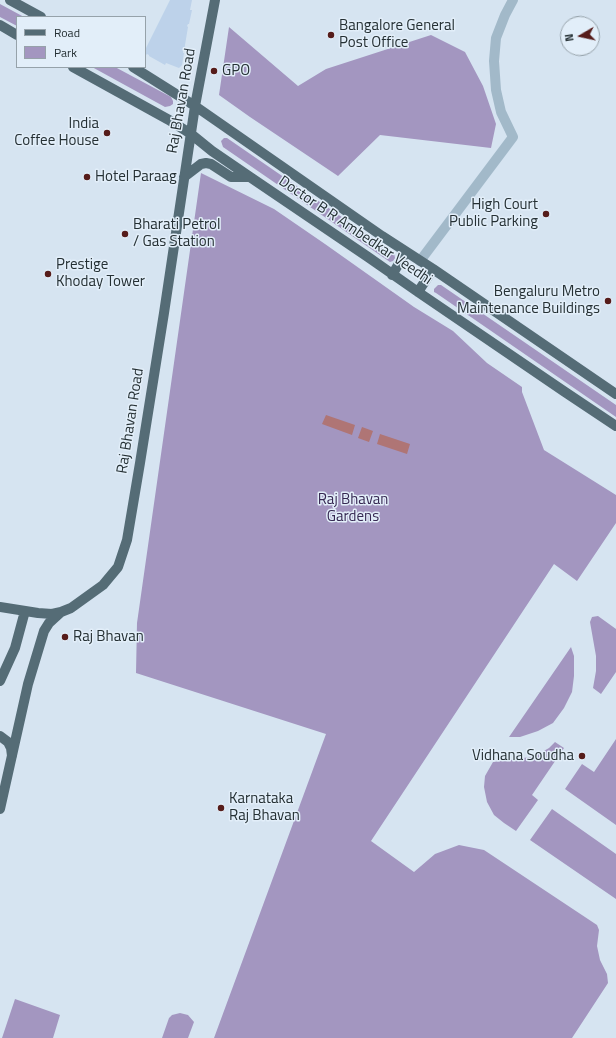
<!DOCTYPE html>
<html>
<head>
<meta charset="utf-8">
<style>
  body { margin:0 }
  #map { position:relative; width:616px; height:1038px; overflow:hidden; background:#d6e4f1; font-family:"Titillium Web",sans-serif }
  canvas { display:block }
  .legend { position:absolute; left:16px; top:16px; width:130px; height:52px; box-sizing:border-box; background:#e2eef9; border:1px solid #96a2aa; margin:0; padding:5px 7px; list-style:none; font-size:12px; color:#253034 }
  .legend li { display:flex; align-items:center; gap:8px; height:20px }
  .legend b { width:20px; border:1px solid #96a2aa }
  .north { position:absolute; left:560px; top:16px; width:40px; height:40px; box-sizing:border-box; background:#e2eef9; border:1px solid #96a2aa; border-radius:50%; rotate:261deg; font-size:11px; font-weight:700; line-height:16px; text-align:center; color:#253034 }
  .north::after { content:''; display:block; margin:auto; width:14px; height:18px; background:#561c1a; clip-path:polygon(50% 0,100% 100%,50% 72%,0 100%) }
</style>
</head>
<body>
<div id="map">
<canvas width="616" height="1038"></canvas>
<ul class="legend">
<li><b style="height:5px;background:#556c76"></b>Road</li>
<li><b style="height:11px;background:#a396c0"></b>Park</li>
</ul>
<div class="north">N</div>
</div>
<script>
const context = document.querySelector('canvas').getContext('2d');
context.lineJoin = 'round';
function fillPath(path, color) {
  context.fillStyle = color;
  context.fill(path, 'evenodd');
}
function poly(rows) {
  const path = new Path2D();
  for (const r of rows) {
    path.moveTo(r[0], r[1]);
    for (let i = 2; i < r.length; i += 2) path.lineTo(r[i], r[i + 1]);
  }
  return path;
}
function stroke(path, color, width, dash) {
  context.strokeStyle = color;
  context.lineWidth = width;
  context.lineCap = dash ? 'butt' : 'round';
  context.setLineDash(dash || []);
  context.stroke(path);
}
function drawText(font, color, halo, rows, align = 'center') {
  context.font = font + ' "Titillium Web",sans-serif';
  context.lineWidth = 3;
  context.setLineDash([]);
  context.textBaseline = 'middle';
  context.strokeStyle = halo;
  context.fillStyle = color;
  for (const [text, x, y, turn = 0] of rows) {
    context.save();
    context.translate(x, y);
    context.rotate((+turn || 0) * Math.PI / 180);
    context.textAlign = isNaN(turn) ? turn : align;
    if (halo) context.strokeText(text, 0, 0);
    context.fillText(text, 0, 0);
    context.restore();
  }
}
const green = poly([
  [0,4,24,17,17,17,17,26,0,17],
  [229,27,298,86,326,69,431,35,465,52,483,86,496,124,491,148,380,135,338,176,250,117,219,95],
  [92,67,115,67,171,97,173,101,173,104,170,106,165,107],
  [224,138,227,138,394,253,395,258,393,261,390,262,223,147,221,141],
  [201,173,274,209,325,244,414,307,453,331,487,363,522,387,522,392,544,450,616,495,616,523,577,581,554,564,371,841,414,872,435,854,459,845,484,850,597,925,599,930,597,946,600,960,607,974,608,983,572,1038,214,1038,326,734,136,673,137,623],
  [438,285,441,285,616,405,616,417,436,293,434,292,434,289],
  [598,616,616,629,616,672,601,694,593,688,596,671,596,656,590,622,592,617],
  [571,647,574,656,574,676,572,692,564,708,553,723,538,731,520,737,509,737],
  [616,739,616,825,565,789,582,764,594,772],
  [555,742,564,748,532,795,538,800,516,831,504,823,494,815,487,802,484,787,485,776,493,762,518,759,535,756,549,748],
  [552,809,616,854,616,899,530,840],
  [15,999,60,1015,53,1038,2,1038],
  [180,1013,188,1015,194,1022,188,1038,162,1038,169,1018,172,1015]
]);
const plaza = poly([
  [170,0,192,0,190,10,192,10,189,24,188,24,187,26,188,27,184,51,183,51,183,53,184,53,182,65,179,68,166,63,165,65,149,56,149,55,147,54,146,55,145,54,145,50]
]);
const water = poly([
  [326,415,355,425,352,435,322,424],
  [362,427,373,431,369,442,358,438],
  [380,434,410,444,407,454,377,444]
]);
const street = poly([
  [420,261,513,137,501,112,496,90,494,61,496,38,505,15,513,0]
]);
const primary = poly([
  [10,0,41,17],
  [0,25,17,35],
  [73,67,169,120,191,134,212,151,250,177,368,257,418,292,565,392,616,426],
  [133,67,195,106,382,236,433,269,616,394],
  [184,177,201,164,206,163,211,164,231,177,250,177],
  [392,275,406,252],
  [418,292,433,269],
  [0,607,38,613,52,614,61,612],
  [0,681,15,648,25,611],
  [0,736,8,742,11,748,12,756],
  [0,809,28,684,44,631,49,623,61,612,71,608,103,585,118,567,127,540,140,463,164,313,195,106,215,0]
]);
const markers = [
  [331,35,4,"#561c1a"],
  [214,71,4,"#561c1a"],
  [107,133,4,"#561c1a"],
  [87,177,4,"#561c1a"],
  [546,214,4,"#561c1a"],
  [125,234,4,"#561c1a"],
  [48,274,4,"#561c1a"],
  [608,301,4,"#561c1a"],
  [65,637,4,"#561c1a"],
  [582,756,4,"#561c1a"],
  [221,808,4,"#561c1a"]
];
const poiNames = [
  ["Bangalore General",339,26],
  ["Post Office",339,43],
  ["GPO",222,71],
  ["India",99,124,"right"],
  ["Coffee House",99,141,"right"],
  ["Hotel Paraag",95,177],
  ["High Court",538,205,"right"],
  ["Public Parking",538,222,"right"],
  ["Bharati Petrol",133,225],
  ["/ Gas Station",133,242],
  ["Prestige",56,265],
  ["Khoday Tower",56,282],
  ["Bengaluru Metro",600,292,"right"],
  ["Maintenance Buildings",600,309,"right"],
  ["Raj Bhavan",73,637],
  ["Vidhana Soudha",574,756,"right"],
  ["Karnataka",229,799],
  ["Raj Bhavan",229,816]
];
const streetNames = [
  ["Raj Bhavan Road",182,101,-80],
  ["Doctor B R Ambedkar Veedhi",355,231,34],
  ["Raj Bhavan Road",131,421,-81]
];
const parkNames = [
  ["Raj Bhavan",353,500],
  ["Gardens",353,517]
];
fillPath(green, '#a396c0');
fillPath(plaza, '#bdd2ea');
fillPath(water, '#af7575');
stroke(street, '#a2b9c9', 10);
stroke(primary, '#556c76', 10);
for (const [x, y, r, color] of markers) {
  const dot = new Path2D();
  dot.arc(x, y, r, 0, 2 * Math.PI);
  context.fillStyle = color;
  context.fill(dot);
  stroke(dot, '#e2eef9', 1.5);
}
drawText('15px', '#253034', '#e2eef9', poiNames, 'left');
drawText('15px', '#253034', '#e2eef9', streetNames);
drawText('15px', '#362852', '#e2eef9', parkNames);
</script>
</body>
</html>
